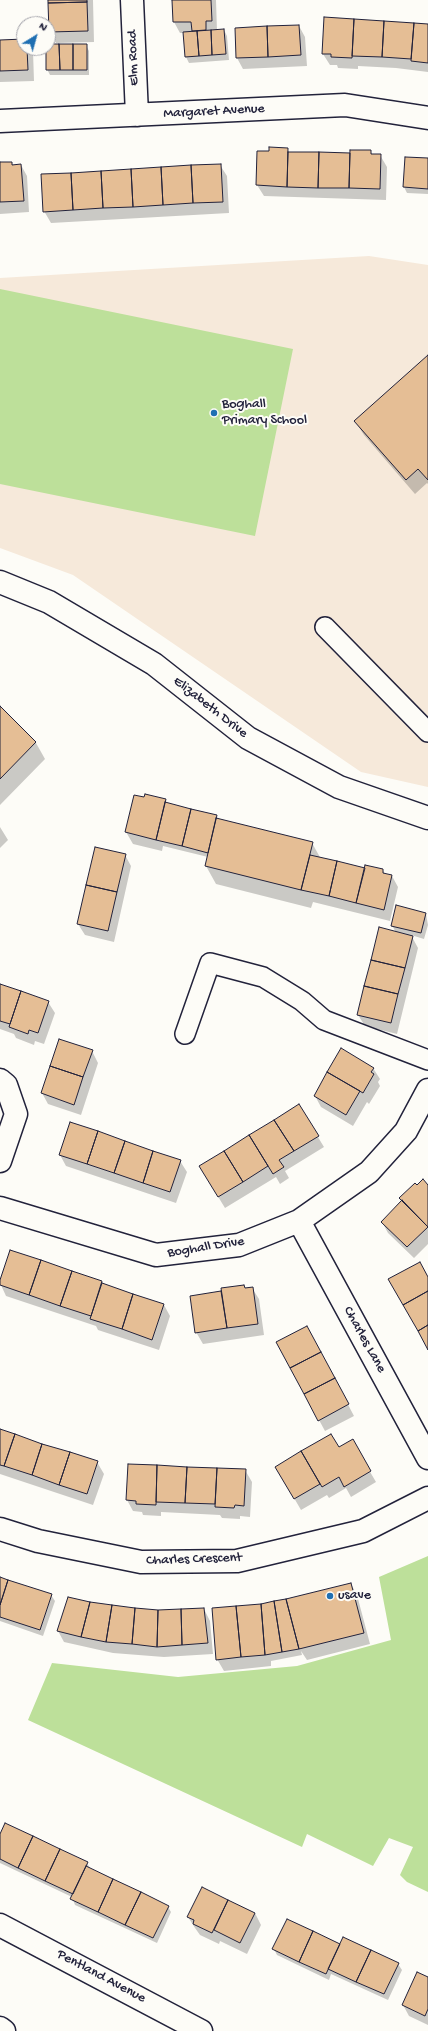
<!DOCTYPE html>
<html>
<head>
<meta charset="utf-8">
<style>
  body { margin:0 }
  #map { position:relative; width:428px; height:2031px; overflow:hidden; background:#fdfcf7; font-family:"Gochi Hand",sans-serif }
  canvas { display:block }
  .north { position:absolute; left:16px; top:16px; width:40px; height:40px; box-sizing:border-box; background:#fdfcf7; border:1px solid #a5a5ac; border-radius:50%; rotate:37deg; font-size:11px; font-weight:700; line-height:16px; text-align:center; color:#22223b }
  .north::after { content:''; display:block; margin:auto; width:14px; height:18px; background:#1f6fb2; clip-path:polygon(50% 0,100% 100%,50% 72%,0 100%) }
</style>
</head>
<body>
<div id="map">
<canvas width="428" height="2031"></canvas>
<div class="north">N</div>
</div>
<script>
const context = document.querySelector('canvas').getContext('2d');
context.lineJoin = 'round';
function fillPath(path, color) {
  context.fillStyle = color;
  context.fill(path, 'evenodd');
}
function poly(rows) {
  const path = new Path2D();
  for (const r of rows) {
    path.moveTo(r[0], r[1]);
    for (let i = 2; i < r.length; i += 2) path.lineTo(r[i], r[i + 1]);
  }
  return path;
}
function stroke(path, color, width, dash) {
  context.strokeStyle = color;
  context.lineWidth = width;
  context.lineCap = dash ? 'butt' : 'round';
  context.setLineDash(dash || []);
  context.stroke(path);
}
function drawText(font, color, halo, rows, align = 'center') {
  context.font = font + ' "Gochi Hand",sans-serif';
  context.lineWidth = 4;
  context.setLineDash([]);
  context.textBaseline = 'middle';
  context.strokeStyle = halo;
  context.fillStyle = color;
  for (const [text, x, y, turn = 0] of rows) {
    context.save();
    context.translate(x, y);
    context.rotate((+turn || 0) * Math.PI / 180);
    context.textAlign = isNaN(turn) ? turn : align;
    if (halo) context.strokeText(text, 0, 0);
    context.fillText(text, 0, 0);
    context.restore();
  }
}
const built = poly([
  [369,256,428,265,428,787,361,772,73,575,0,548,0,278]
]);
const green = poly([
  [0,289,293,349,255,536,0,484],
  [428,1556,428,1892,407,1882,400,1875,413,1847,389,1838,373,1866,307,1834,302,1847,28,1720,52,1663,178,1677,297,1666,391,1640,379,1577]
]);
const shadow = poly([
  [49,0,93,0,94,42,56,43,50,32],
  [173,0,216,0,217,31,224,30,227,36,229,60,189,63,186,57,184,33,180,33,174,22],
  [325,18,428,25,428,72,396,68,358,66,358,69,338,68,337,65,330,65,323,54],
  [299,26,305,37,307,66,243,69,237,58],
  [24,40,24,48,31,48,33,51,34,81,0,82,0,41],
  [48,45,86,45,89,51,89,75,50,75,47,69],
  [287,149,289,153,351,154,370,151,373,155,380,155,387,167,386,200,264,196,257,185,258,152,270,152],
  [428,159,428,194,407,193,404,187],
  [0,163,11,163,13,165,21,165,27,176,29,212,0,214],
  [220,165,227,176,229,213,51,223,44,211],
  [428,357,428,484,427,483,415,494,364,435,355,421],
  [0,707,36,743,45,759,0,805],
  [165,800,167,804,216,816,219,820,312,843,321,859,365,870,383,870,385,874,392,876,398,887,390,921,313,902,311,908,216,884,206,866,208,857,163,846,162,851,133,844,126,832],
  [0,827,8,840,0,848],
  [125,855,131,866,114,942,85,935,78,924],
  [426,914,428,925,424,939,411,935,418,948,397,1034,365,1026,358,1015,396,933,392,925],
  [0,986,48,1002,55,1013,44,1044,35,1041,34,1045,16,1038,14,1034,0,1029],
  [92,1051,98,1063,81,1115,48,1104,42,1093],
  [373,1068,380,1079,378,1082,380,1086,369,1104,367,1102,353,1126,321,1107,315,1096],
  [299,1106,324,1147,285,1171,289,1178,280,1184,276,1177,225,1208,200,1167],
  [60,1155,180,1161,187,1172,176,1203,66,1166],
  [428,1186,428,1244,414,1258,388,1233,382,1222,402,1202,400,1198,417,1187],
  [10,1251,164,1305,170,1316,159,1350,98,1330,96,1326,6,1296,0,1283],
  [244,1286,246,1289,252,1288,259,1299,264,1335,203,1344,196,1332,191,1296,223,1292],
  [313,1338,354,1416,325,1431,319,1420],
  [0,1430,97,1462,104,1474,93,1505,0,1474],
  [331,1435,339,1448,352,1441,376,1482,351,1497,346,1488,329,1498,327,1495,301,1510,276,1467],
  [128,1465,245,1470,252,1482,250,1517,240,1516,240,1519,222,1518,220,1515,161,1512,161,1516,143,1515,142,1512,133,1511,127,1500],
  [0,1578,51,1595,55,1601,43,1636,0,1621],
  [351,1584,357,1595,370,1644,307,1660,301,1651,302,1655,271,1661,271,1666,224,1671,217,1659,286,1600],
  [90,1603,158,1611,204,1609,210,1621,213,1654,164,1657,113,1653,64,1642,58,1631],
  [0,1836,87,1863,91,1870,168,1907,171,1912,157,1943,75,1905,72,1897,0,1863],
  [202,1888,255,1913,261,1925,247,1954,220,1941,219,1944,200,1935,195,1928,188,1917],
  [340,1945,398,1964,402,1970,388,2000,331,1974,329,1980,277,1955,274,1949],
  [428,1978,428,2025,409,2016,403,2005]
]);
const building = poly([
  [48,0,87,0,87,2,48,3,48,0],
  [172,0,211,0,212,21,206,21,206,30,192,31,191,22,173,22,172,0],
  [87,2,88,31,49,32,48,3,87,2],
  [324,17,354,19,352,58,331,57,331,54,322,54,324,17],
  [354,19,384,21,382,57,352,56,354,19],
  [384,21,414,23,411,59,382,57,384,21],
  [414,23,428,24,428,63,411,61,414,23],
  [299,25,301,55,268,57,267,26,299,25],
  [267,26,268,57,236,58,235,28,267,26],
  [224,29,226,54,212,55,211,30,224,29],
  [211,30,212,55,199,56,197,31,211,30],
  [197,31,199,56,185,57,183,32,197,31],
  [24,39,24,48,27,48,28,70,0,71,0,40,24,39],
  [48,44,59,44,60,70,46,70,46,48,48,48,48,44],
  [59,44,73,44,73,70,60,70,59,44],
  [73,44,87,44,87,70,73,70,73,44],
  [269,147,288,148,287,187,256,185,257,151,269,151,269,147],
  [350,150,371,150,371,154,381,154,380,189,349,188,350,150],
  [288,152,319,152,318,188,287,187,288,152],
  [319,152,350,153,349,188,318,188,319,152],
  [405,157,428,158,428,189,403,187,405,157],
  [0,162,12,162,12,165,21,164,24,201,0,202,0,162],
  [221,164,223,202,193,203,191,165,221,164],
  [191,165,193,203,163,205,161,167,191,165],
  [161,167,163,205,133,207,131,169,161,167],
  [131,169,133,207,103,208,101,171,131,169],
  [101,171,103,208,73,210,71,173,101,171],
  [71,173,73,210,43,212,41,174,71,173],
  [428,355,428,480,418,469,406,480,354,421,428,355],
  [0,706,36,742,0,779,0,706],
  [145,794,166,799,156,840,125,832,134,795,144,797,145,794],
  [165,802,191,809,182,846,156,840,165,802],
  [191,809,217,815,208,853,182,846,191,809],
  [216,818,313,842,301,890,205,866,216,818],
  [95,847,126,854,117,892,86,885,95,847],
  [310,855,337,861,329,896,301,890,310,855],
  [337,861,365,868,356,903,329,896,337,861],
  [365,865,383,869,383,873,392,875,384,910,356,903,365,865],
  [86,885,117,892,108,931,77,924,86,885],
  [396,905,426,913,421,933,391,926,396,905],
  [379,927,413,936,405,968,371,960,379,927],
  [371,960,405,968,398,994,364,986,371,960],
  [0,984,21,991,10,1024,0,1021,0,984],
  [364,986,398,994,391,1023,357,1015,364,986],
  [21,991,49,1001,38,1033,29,1030,28,1034,9,1027,21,991],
  [59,1039,93,1050,83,1077,50,1066,59,1039],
  [341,1048,374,1068,371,1072,374,1074,363,1093,327,1072,341,1048],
  [50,1066,83,1077,74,1105,41,1093,50,1066],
  [327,1072,360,1091,346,1115,314,1096,327,1072],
  [299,1104,319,1136,294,1151,274,1120,299,1104],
  [274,1120,294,1151,279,1160,284,1167,273,1174,249,1135,274,1120],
  [70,1122,98,1131,87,1164,59,1155,70,1122],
  [98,1131,125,1141,114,1173,87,1164,98,1131],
  [249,1135,268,1166,243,1182,224,1151,249,1135],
  [125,1141,153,1151,143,1183,114,1173,125,1141],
  [153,1151,181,1160,170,1192,143,1183,153,1151],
  [224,1151,243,1182,218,1197,199,1166,224,1151],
  [423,1179,428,1185,428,1227,399,1198,415,1183,417,1185,423,1179],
  [402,1200,428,1227,407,1247,381,1222,402,1200],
  [10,1250,41,1260,29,1295,0,1285,0,1280,10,1250],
  [41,1260,72,1271,60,1306,29,1295,41,1260],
  [420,1262,428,1277,428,1291,403,1305,388,1279,420,1262],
  [72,1271,102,1281,91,1316,60,1306,72,1271],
  [102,1283,133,1294,122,1329,90,1319,102,1283],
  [244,1285,245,1288,253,1287,258,1324,227,1328,221,1288,244,1285],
  [221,1291,227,1328,195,1333,190,1296,221,1291],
  [428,1291,428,1325,418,1331,403,1305,428,1291],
  [133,1294,164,1304,152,1340,122,1329,133,1294],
  [428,1325,428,1350,418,1331,428,1325],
  [307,1326,321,1352,290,1368,276,1342,307,1326],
  [321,1352,335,1378,304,1394,290,1368,321,1352],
  [335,1378,349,1404,318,1421,304,1394,335,1378],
  [0,1429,15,1434,4,1466,0,1465,0,1429],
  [15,1434,42,1444,32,1475,4,1466,15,1434],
  [331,1434,339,1447,353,1439,371,1471,344,1487,339,1477,322,1487,301,1451,331,1434],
  [42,1444,70,1452,59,1485,32,1475,42,1444],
  [301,1451,320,1484,294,1499,275,1467,301,1451],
  [70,1452,98,1461,87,1494,59,1485,70,1452],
  [128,1464,157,1465,156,1505,136,1504,136,1501,126,1500,128,1464],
  [157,1465,187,1467,185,1503,156,1502,157,1465],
  [187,1467,217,1468,215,1504,185,1503,187,1467],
  [217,1468,246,1469,244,1506,235,1505,234,1508,215,1507,217,1468],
  [0,1577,8,1580,0,1605,0,1577],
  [8,1580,52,1594,40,1630,0,1617,0,1605,8,1580],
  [351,1583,364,1633,299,1649,286,1599,351,1583],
  [68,1597,90,1602,81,1637,57,1631,68,1597],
  [286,1599,299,1649,282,1652,274,1601,286,1599],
  [274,1601,282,1652,265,1655,261,1604,274,1601],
  [90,1602,112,1605,106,1642,81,1637,90,1602],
  [261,1604,265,1655,241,1657,236,1606,261,1604],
  [112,1605,135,1608,132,1644,106,1642,112,1605],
  [236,1606,241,1657,216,1660,212,1608,236,1606],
  [135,1608,158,1610,157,1647,132,1644,135,1608],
  [204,1608,208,1643,182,1645,181,1609,204,1608],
  [181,1609,182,1645,157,1647,158,1610,181,1609],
  [5,1823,33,1836,18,1868,0,1859,0,1834,5,1823],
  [33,1836,60,1849,45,1881,18,1868,33,1836],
  [60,1849,88,1862,73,1894,45,1881,60,1849],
  [86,1866,113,1879,98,1912,70,1899,86,1866],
  [113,1879,141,1892,125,1925,98,1912,113,1879],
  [202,1887,228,1900,212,1933,193,1924,194,1920,187,1917,202,1887],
  [141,1892,169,1906,153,1938,125,1925,141,1892],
  [228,1900,255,1913,240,1943,214,1930,228,1900],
  [287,1919,313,1931,299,1962,272,1949,287,1919],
  [313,1931,340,1944,326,1974,299,1962,313,1931],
  [343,1937,371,1950,356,1982,328,1969,343,1937],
  [371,1950,399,1963,384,1994,356,1982,371,1950],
  [417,1972,428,1977,428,2009,425,2016,402,2005,417,1972]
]);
const lane = poly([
  [325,627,428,732],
  [185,1034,210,963,263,977,302,1001,324,1020,428,1060]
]);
const street = poly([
  [132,0,137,115],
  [0,121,345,105,428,118],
  [0,582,49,602,154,664,248,738,339,787,428,818],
  [0,1080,6,1085,16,1114,0,1161],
  [0,1208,156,1255,239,1245,299,1221,369,1172,406,1131,428,1090],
  [299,1221,428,1458],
  [0,1529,38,1541,141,1562,237,1561,363,1531,428,1498],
  [0,1925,201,2031]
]);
const primary = poly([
  [0,2028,4,2031]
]);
const markers = [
  [214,413,4,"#1f6fb2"],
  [330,1596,4,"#1f6fb2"]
];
const streetNames = [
  ["Elm Road",134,58,-92],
  ["Margaret Avenue",214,112,-3],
  ["Elizabeth Drive",210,708,38],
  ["Boghall Drive",206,1248,-9],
  ["Charles Lane",364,1340,61],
  ["Charles Crescent",194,1560,-2],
  ["Pentland Avenue",101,1977,28]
];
const poiNames = [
  ["Boghall",222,405],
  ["Primary School",222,421],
  ["usave",338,1596]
];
fillPath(built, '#f6e9da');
fillPath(green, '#bde09a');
fillPath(shadow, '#0003');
fillPath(building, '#e5be95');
stroke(building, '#22223b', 1);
stroke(lane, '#22223b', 22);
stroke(street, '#22223b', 25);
stroke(primary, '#22223b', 25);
stroke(lane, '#fdfcf7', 19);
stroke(street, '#fdfcf7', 22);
stroke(primary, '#fdfcf7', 22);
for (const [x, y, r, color] of markers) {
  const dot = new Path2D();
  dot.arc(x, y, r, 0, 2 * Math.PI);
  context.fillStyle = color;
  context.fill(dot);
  stroke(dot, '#fdfcf7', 1.5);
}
drawText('14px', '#22223b', '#fdfcf7', streetNames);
drawText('14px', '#22223b', '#fdfcf7', poiNames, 'left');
</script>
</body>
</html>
